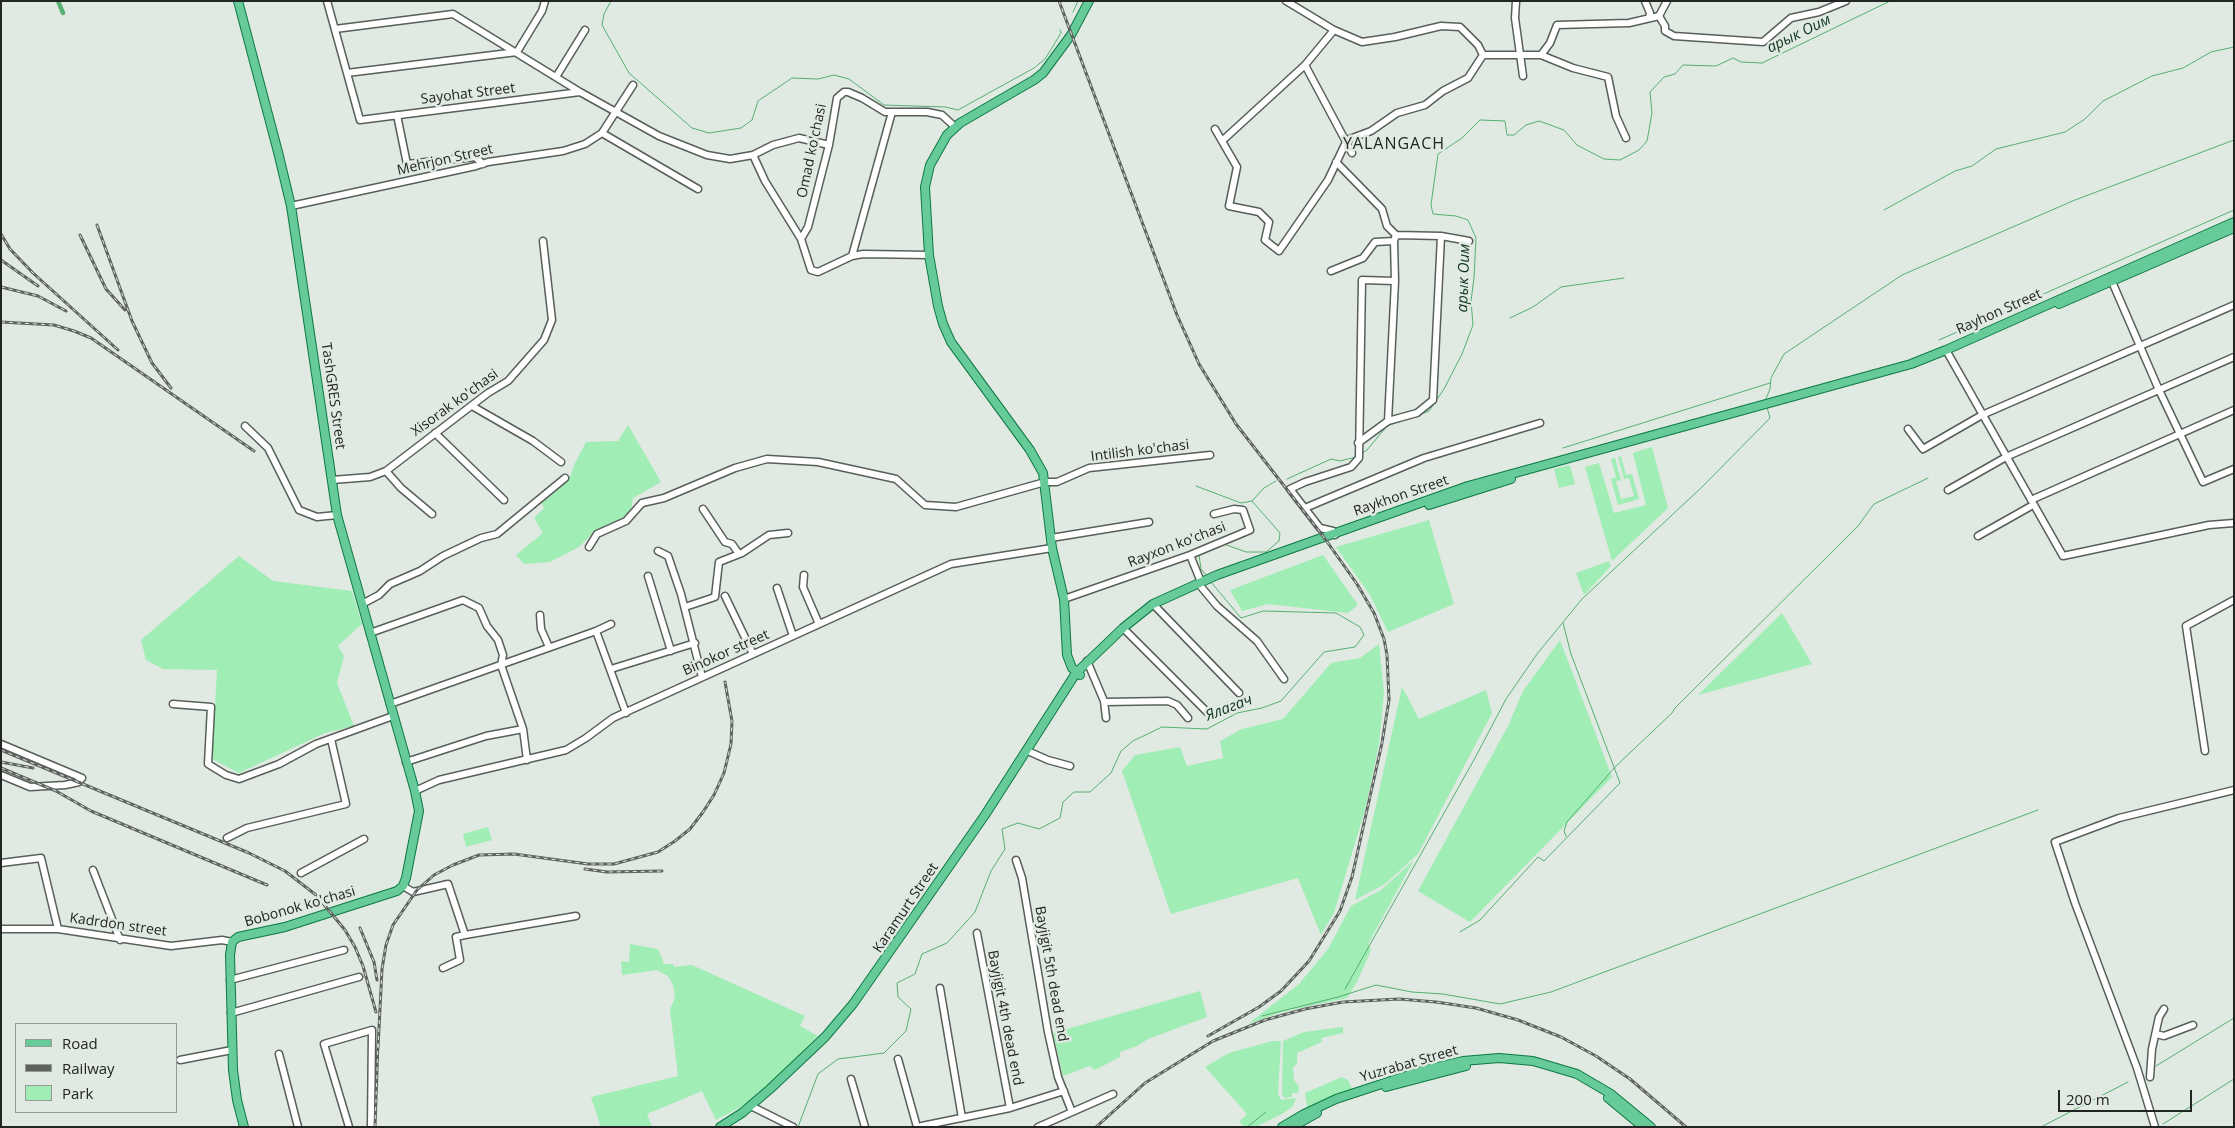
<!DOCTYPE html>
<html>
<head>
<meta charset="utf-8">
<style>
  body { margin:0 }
  #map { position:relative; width:2235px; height:1128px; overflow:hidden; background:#e0e9e2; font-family:"Open Sans",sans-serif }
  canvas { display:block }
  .frame { position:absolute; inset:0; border:2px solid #222522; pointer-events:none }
  .legend { position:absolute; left:15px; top:1023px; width:162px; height:90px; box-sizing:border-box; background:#e0e9e2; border:1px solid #949b95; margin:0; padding:6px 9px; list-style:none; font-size:15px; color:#222522 }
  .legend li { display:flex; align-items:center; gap:10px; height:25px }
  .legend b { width:25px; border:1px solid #949b95 }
  .scale { position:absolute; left:2058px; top:1090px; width:134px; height:22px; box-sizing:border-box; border:2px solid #222522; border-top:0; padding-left:6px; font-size:15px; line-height:18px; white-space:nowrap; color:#222522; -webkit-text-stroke:4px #e0e9e2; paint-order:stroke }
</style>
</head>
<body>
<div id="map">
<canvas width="2235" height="1128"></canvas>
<div class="frame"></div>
<ul class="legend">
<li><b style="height:6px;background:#66ca99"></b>Road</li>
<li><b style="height:6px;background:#5f635f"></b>Railway</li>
<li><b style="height:14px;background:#a0edb5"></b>Park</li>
</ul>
<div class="scale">200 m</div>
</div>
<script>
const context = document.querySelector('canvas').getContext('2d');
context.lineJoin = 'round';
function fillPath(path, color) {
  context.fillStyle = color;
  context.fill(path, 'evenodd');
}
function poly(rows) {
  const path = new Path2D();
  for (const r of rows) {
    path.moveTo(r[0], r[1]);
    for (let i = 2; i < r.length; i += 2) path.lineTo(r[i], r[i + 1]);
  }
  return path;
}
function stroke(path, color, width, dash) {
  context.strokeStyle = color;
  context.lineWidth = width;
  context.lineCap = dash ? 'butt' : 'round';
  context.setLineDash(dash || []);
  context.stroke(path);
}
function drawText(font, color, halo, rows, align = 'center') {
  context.font = font + ' "Open Sans",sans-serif';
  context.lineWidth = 5;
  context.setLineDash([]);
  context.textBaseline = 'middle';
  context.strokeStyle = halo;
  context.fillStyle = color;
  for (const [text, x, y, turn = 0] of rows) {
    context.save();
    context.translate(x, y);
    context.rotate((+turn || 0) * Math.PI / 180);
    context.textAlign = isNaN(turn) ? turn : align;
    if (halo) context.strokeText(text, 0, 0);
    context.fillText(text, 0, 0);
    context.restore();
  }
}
const green = poly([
  [628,425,661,482,633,498,631,510,623,518,595,531,579,547,550,562,524,564,516,555,543,533,534,518,544,508,541,502,571,475,574,465,586,442,618,441],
  [1652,447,1668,508,1612,561,1585,467,1599,463,1614,513,1646,505,1633,453],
  [1621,456,1626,475,1632,474,1639,499,1618,505,1611,479,1616,477,1611,459,1615,458,1621,480,1616,481,1621,499,1634,496,1629,478,1624,479,1618,457],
  [1570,465,1575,484,1559,488,1554,469],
  [1429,520,1454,604,1388,632,1370,595,1336,547],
  [1323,555,1358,605,1348,613,1268,604,1242,611,1230,590],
  [239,556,273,581,352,591,362,624,338,646,344,656,337,683,354,726,325,733,239,773,212,759,217,670,163,669,146,660,141,640],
  [1609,561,1611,566,1584,595,1576,573],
  [1782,613,1812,664,1698,695],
  [1560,640,1612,777,1470,922,1418,891,1508,726,1523,691],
  [1379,644,1384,693,1379,744,1365,810,1334,913,1321,935,1298,878,1171,914,1122,771,1135,755,1180,747,1187,766,1223,758,1220,741,1242,729,1283,719,1331,663,1360,658],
  [1402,687,1419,719,1486,690,1492,713,1418,854,1385,884,1355,900],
  [488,827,492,840,466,847,463,834],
  [1414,860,1368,944,1371,950,1357,982,1347,998,1282,1012,1248,1024,1299,984,1328,949,1351,906,1381,890],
  [630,944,658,949,664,964,673,964,674,967,692,965,805,1016,800,1026,818,1036,752,1101,716,1120,702,1091,647,1114,652,1127,601,1127,591,1097,678,1076,670,1009,675,998,673,985,668,976,657,970,622,975,621,961,629,962],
  [1200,991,1207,1017,1148,1039,1137,1046,1120,1052,1120,1057,1095,1070,1090,1066,1063,1076,1053,1033],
  [1343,1027,1343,1033,1321,1038,1322,1042,1297,1053,1297,1063,1293,1068,1294,1080,1299,1087,1298,1093,1292,1093,1292,1097,1284,1098,1282,1094,1283,1041,1304,1032],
  [1272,1041,1281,1041,1278,1093,1281,1100,1296,1098,1293,1106,1282,1114,1255,1127,1241,1127,1243,1125,1239,1122,1247,1114,1205,1067,1229,1053],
  [1342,1077,1348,1080,1352,1089,1307,1107,1305,1093]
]);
const stream = poly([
  [611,1,604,14,602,25,629,73,692,128,709,133,741,128,752,120,758,101,792,78,818,79,834,75,849,79,884,105,945,107,958,110,1034,68,1045,59,1061,33,1060,30],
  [1073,12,1078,1],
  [1884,210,1955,171,1972,166,1996,149,2065,132,2085,119,2103,101,2152,76,2183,68,2211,52,2234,47],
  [1510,318,1533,307,1561,287,1624,278],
  [1939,340,2234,210],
  [1765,401,1770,389,1771,378,1784,354,1902,275,2075,200,2234,140],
  [1419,415,1429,411,1444,389,1462,354,1473,325,1471,301,1474,278,1476,238,1468,220,1456,216,1433,214,1431,205,1438,154,1462,138,1480,120,1505,121,1507,135,1514,135,1526,125,1539,121,1564,130,1577,145,1604,159,1620,160,1639,150,1647,141,1652,113,1650,92,1664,77,1675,74,1683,65,1716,66,1733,58,1741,62,1762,63,1890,1],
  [1563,448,1770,383],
  [1361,454,1367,450,1387,426,1413,417],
  [1287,479,1331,459,1340,461,1356,457],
  [1196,486,1241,503,1252,501,1264,488,1276,481],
  [1224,544,1246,552,1266,552,1279,541,1280,533,1252,501],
  [1199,555,1201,569,1207,576],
  [1566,836,1564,831,1567,822,1615,767,1672,713,1675,708,1858,526,1874,504,1928,478],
  [1460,932,1480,920,1538,857,1544,861,1620,783,1571,654,1563,623],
  [1345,989,1475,758,1506,699,1537,654,1582,599,1702,487,1770,418,1767,407],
  [1262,1016,1338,997,1376,985,1412,992,1443,994,1500,1004,1551,992,2038,810],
  [2156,1066,2234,1018],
  [2163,1124,2234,1079],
  [798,1127,818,1074,838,1059,884,1053,906,1031,911,1009,898,997,897,983,915,974,922,954,947,943,975,912,991,871,1005,849,1002,829,1018,823,1039,829,1060,818,1063,802,1074,792,1090,792,1111,773,1121,751,1133,741,1162,727,1207,729,1237,713,1262,708,1281,701,1324,652,1355,647,1364,635,1360,627,1336,613,1263,611,1241,618,1211,582],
  [1247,1127,1266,1112],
  [2041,1127,2128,1082]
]);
const canal = poly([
  [58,1,63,13]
]);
const minor = poly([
  [327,1,360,120,580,92],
  [1286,1,1334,30,1362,42,1395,37,1441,26,1460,27,1478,45,1483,55,1541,55,1573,68,1608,77,1616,116,1626,138],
  [1516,1,1515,18,1523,76],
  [1645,1,1650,13,1649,18],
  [1659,16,1665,26,1665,31,1674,36,1763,42,1791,18,1819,12,1846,1],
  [335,29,453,14,580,92,659,136,707,155,730,159,753,155,773,145,799,138,829,145],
  [1541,55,1550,43,1557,25,1629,23,1659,16,1667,1],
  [1305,65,1352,153],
  [347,73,517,52,542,11,545,1],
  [556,77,585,30],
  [397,115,407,164,475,157,483,164],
  [1215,129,1237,167,1229,206,1259,212,1269,222,1265,240,1279,251,1328,180,1347,140,1371,131,1397,113,1425,105,1443,91,1468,78,1483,55],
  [602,133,698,189],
  [1222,141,1305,65,1334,30],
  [753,155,765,181,801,239,811,270,818,272,852,256,863,254,929,255],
  [1336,162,1382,209,1387,226,1396,235,1441,236,1469,241],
  [291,206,476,166,488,162,563,151,585,144,602,133,633,85],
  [801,239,808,227,829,145,837,98,844,92,848,92,862,98,885,112,927,112,942,115,955,127],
  [852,256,892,112],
  [1331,271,1363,258,1375,242,1394,241],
  [2110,277,2159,390,2203,482,2234,469],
  [1946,350,2063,556,2209,525,2234,523],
  [472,406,533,441,561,462],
  [1388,421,1395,281,1394,241,1396,235],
  [245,426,268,448,299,510,317,517,337,515],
  [1908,429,1923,449,1982,415,2234,305],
  [435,433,504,500],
  [1358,443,1388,421,1417,413,1433,400,1441,236],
  [386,471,401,488,432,514],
  [332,480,370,477,386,471,488,393,508,381,544,340,552,320,543,241],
  [1948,490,2006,457,2234,357],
  [2031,500,2234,410],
  [1305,508,1424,458,1540,423],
  [703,509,725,542,732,544,739,554],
  [1335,535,1333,531,1320,528,1290,489,1305,482,1351,467,1359,458,1362,280,1395,281],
  [1978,536,2033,505],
  [1051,538,1149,522],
  [589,547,597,534,626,521,642,503,664,498,735,468,767,459,818,462,896,479,925,505,956,507,1045,482,1057,482,1089,468,1210,455],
  [658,551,668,556,681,594,702,677],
  [1190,555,1201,582],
  [804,575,803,587,819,624],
  [648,576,671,651],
  [1198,583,1217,606,1257,641,1284,679],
  [777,588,793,636],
  [725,596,753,654],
  [1064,599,1190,555,1250,530,1243,510,1234,509,1214,514],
  [362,604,379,595,390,584,420,571,443,556,481,538,497,534,565,478],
  [1153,604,1239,693],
  [685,607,715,597,719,562,742,553,769,535,788,533],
  [540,615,541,629,549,647],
  [1123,628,1207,712],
  [596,631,626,713],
  [370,633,463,600,479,608,487,626,498,640,503,655,501,665,523,729,527,760],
  [1087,661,1104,701,1106,718],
  [611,669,695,643],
  [1104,702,1168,701,1177,705,1188,718],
  [173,704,211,707,208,764,226,775,239,779,279,764,316,744,393,716],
  [390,704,596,631,611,624],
  [1,744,82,778],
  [2205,751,2186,626,2234,600],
  [1030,752,1048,760,1070,766],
  [406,762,486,736,523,729],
  [1,775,30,787,65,785,79,782,82,778],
  [415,791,439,780,566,750,586,738,613,718,951,564,1052,548],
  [227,838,247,828,346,804,331,739],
  [1016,860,1022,878,1048,1032,1058,1077,1072,1112],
  [1,863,41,858,58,929],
  [93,870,120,940],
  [301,873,364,839],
  [403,886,413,892,448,884,465,935,576,916],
  [1,929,58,929,171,946,222,940,232,942],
  [977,933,1010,1108],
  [443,968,460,960,456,937,465,935],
  [230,980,344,950],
  [940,988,962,1118],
  [231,1013,359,977],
  [2156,1034,2164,1036,2193,1025],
  [279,1054,298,1127],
  [898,1059,917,1127],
  [180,1060,232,1050],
  [2150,1077,2152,1049,2159,1017,2164,1009],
  [851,1079,865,1127],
  [751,1106,793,1127],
  [349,1127,324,1044,372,1030,371,1127],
  [917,1127,1010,1108,1064,1091],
  [1038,1127,1113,1094],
  [2155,1127,2137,1068,2075,903,2055,842,2119,818,2234,790]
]);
const major = poly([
  [238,1,278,152,291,206,337,515,415,791,419,811,406,878,403,886,397,891,285,927,238,937,232,942,230,955,233,1070,237,1100,244,1127],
  [2059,304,2234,228],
  [1429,505,1511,479],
  [1080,675,1072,668,1067,655,1064,599,1052,548,1043,473,1030,450,951,342,943,324,938,306,929,255,925,187,930,165,947,135,960,123,1034,80,1043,73,1071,35,1089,1],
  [1386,1087,1466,1066],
  [1608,1098,1643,1127],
  [1294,1126,1317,1113],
  [720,1127,742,1113,770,1089,825,1037,853,1004,985,815,1076,673,1123,628,1153,604,1217,575,1468,486,1911,364,1946,350,2234,222],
  [1282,1127,1304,1114,1336,1099,1421,1071,1463,1061,1499,1058,1533,1061,1577,1074,1611,1094,1651,1127]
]);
const rail = poly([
  [1059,1,1177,315,1199,364,1236,424,1323,536,1357,584,1374,613,1384,639,1387,655,1389,700,1382,743,1352,877,1340,911,1309,961,1281,991,1259,1007,1208,1036],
  [97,225,132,321,152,363,171,388],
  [1,234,10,249,33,273,118,350],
  [80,235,106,289,125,310],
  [1,260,38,286],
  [1,287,38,296,66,311],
  [1,322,54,325,74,331,91,338,254,451],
  [1,750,249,853,285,871,316,895,345,930,355,947,363,966,376,1012],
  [1,762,33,768],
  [1,768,56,791,91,811,267,885],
  [585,869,607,872,662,871],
  [360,928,374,962,377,980],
  [378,1048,382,969,386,945,393,925,417,890,434,875,453,865,479,855,514,854,588,864,614,864,658,852,675,841,690,829,703,812,714,795,724,773,731,744,732,721,725,682],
  [375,1127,378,1042],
  [1096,1127,1145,1083,1213,1041,1265,1020,1305,1009,1343,1002,1399,999,1436,1002,1476,1008,1518,1020,1561,1037,1596,1056,1630,1079,1686,1127]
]);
const streetNames = [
  ["Sayohat Street",468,94,-7],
  ["Omad ko'chasi",812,151,-78],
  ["Mehrjon Street",445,160,-13],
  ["Rayhon Street",1999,312,-24],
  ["TashGRES Street",333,396,82],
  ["Xisorak ko'chasi",455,403,-36],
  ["Intilish ko'chasi",1140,451,-7],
  ["Raykhon Street",1401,496,-19],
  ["Rayxon ko'chasi",1177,545,-21],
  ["Binokor street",726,653,-24],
  ["Bobonok ko'chasi",300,907,-16],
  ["Karamurt Street",906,908,-56],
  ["Kadrdon street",118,925,8],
  ["Bayjigit 5th dead end",1051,974,80],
  ["Bayjigit 4th dead end",1005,1018,79],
  ["Yuzrabat Street",1409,1064,-16]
];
const waterNames = [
  ["арык Оим",1799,34,-26],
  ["арык Оим",1464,278,-88],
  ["Ялагач",1229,708,-21]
];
const quarterNames = [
  ["YALANGACH",1394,144]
];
fillPath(green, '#a0edb5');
stroke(stream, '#55b072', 1);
stroke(canal, '#55b072', 4.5);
stroke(minor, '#575f58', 9);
stroke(major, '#0c7943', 10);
stroke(minor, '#fff', 6);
stroke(major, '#66ca99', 8);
stroke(rail, '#5f635f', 3);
stroke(rail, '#e0e9e2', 1, [4]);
drawText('14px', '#222522', '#e0e9e2', streetNames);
drawText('italic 15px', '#0e351c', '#e0e9e2', waterNames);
context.letterSpacing = '1px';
drawText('16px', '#222522', '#e0e9e2', quarterNames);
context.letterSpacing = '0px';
</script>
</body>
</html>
